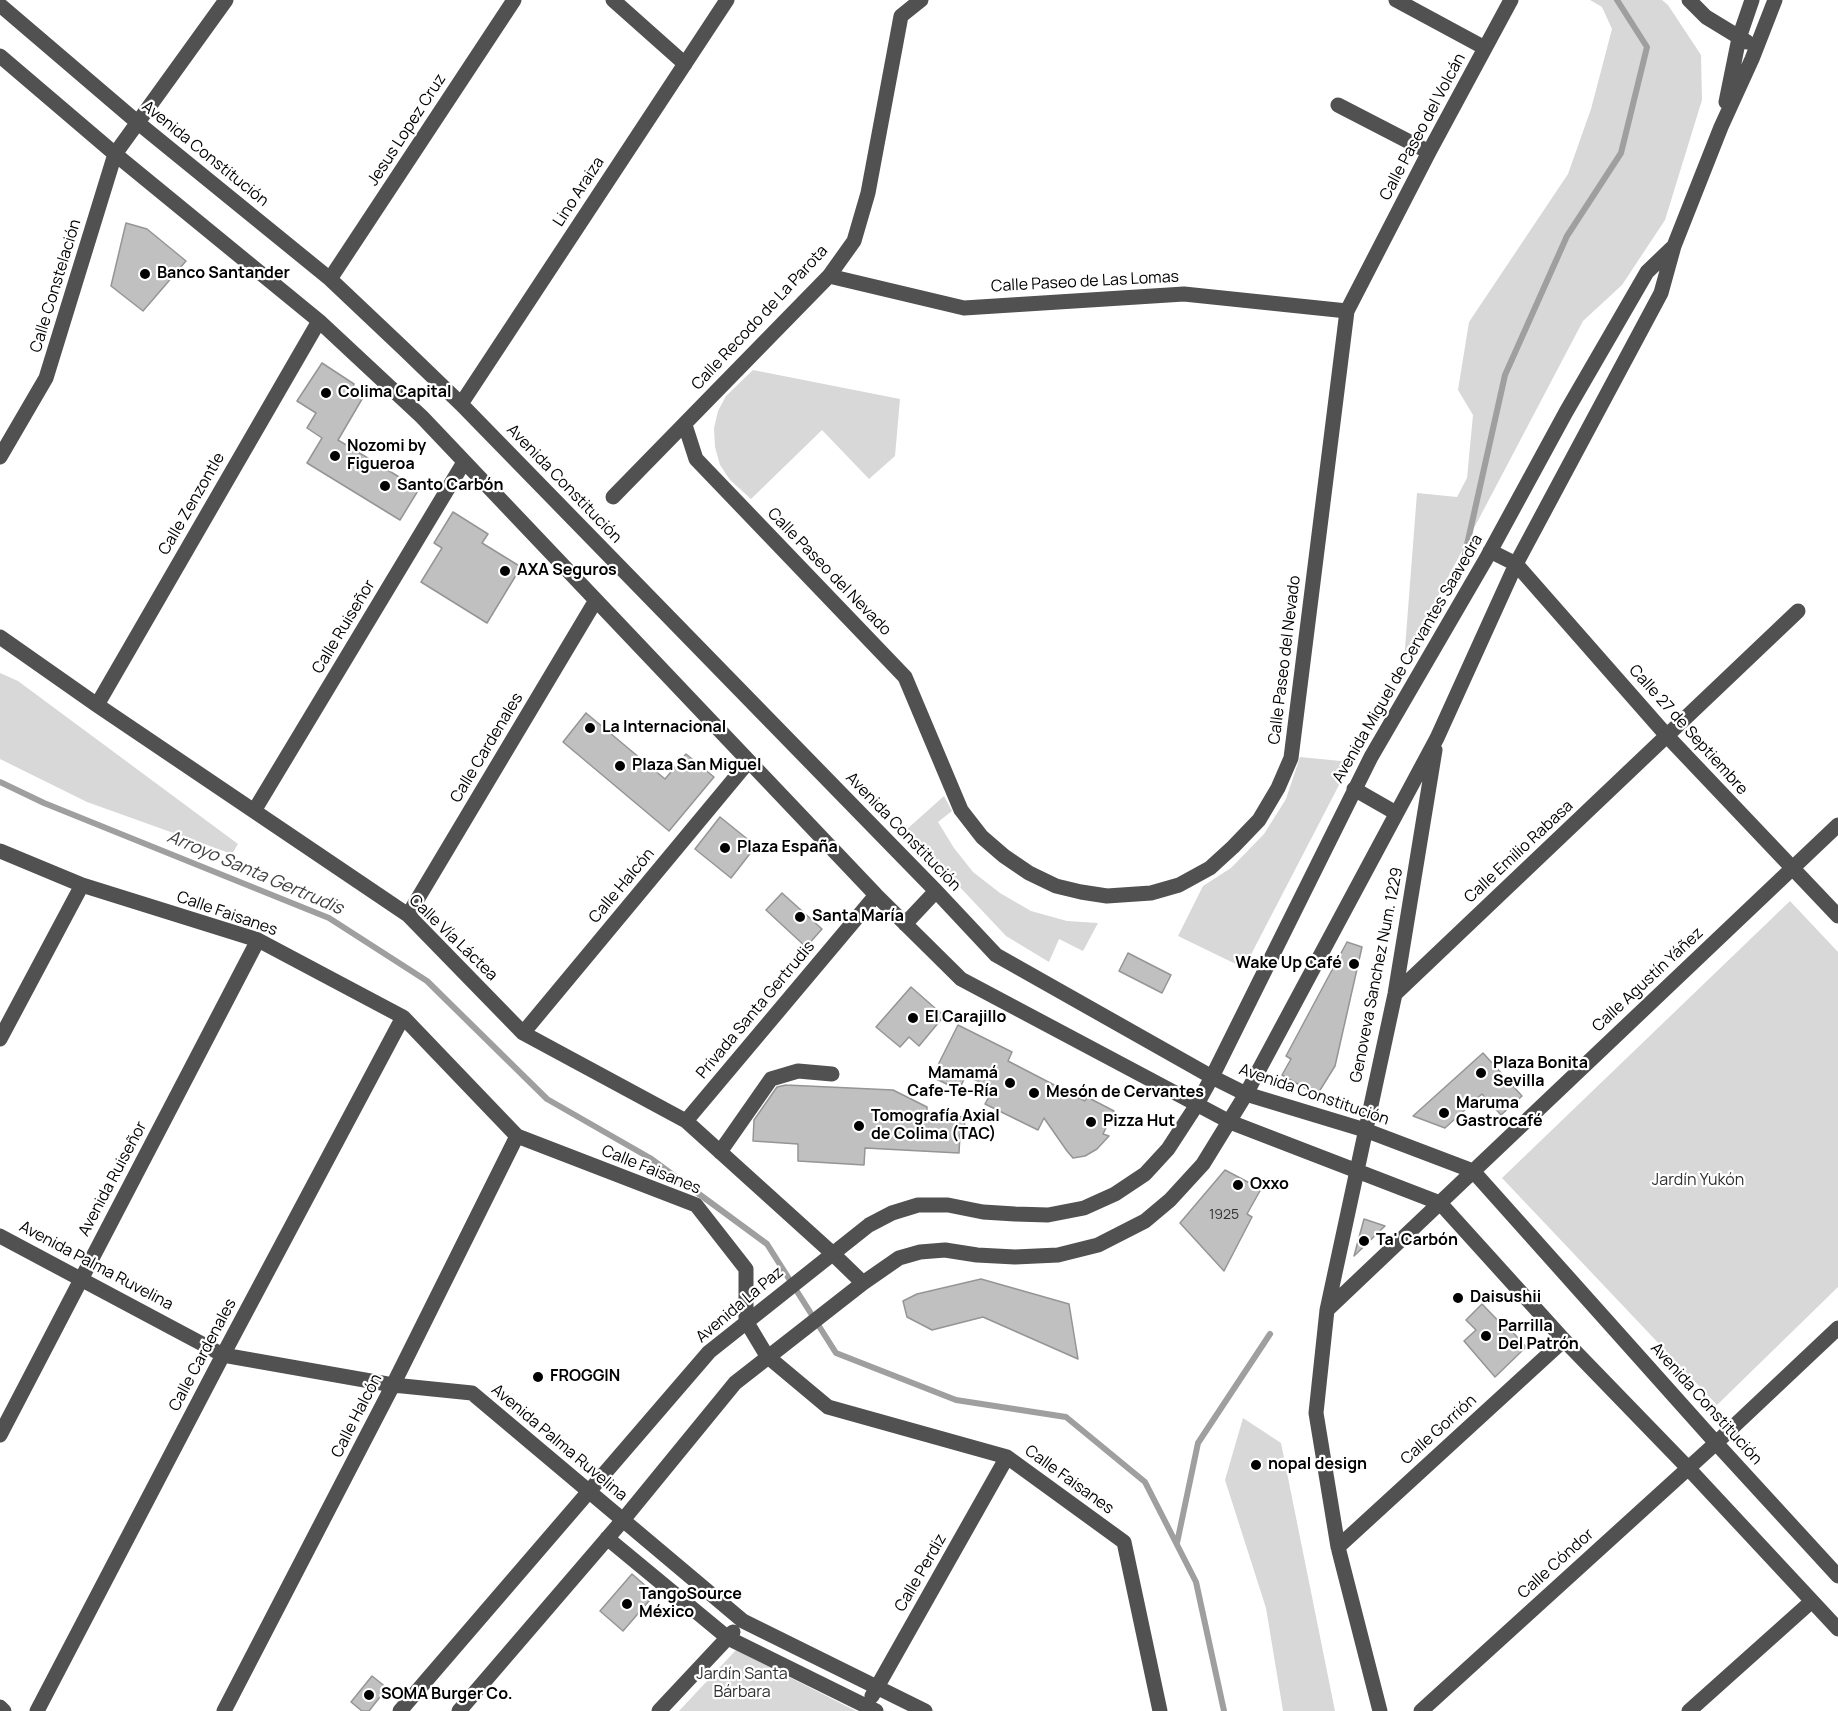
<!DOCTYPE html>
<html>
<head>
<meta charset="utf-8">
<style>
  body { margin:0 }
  canvas { display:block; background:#fff }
</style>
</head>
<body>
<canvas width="1838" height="1711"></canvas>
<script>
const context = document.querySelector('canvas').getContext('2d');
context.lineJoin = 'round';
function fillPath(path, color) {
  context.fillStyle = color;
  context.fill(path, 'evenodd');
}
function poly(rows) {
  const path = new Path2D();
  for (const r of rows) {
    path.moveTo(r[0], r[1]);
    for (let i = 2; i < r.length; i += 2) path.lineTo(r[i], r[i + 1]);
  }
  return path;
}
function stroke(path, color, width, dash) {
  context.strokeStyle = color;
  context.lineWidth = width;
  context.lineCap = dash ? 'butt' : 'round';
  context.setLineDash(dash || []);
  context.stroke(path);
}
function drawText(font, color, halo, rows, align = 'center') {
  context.font = font + ' Manrope,sans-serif';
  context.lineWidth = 4.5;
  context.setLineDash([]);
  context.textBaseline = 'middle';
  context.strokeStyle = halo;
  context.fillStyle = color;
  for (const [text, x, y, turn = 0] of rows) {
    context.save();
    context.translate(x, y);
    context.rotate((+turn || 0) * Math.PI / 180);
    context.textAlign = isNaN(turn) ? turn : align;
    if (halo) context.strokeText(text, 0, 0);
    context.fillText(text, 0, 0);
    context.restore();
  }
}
const green = poly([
  [1590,0,1662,0,1668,5,1701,55,1702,100,1665,220,1622,285,1583,321,1404,661,1417,493,1457,497,1467,478,1473,415,1458,390,1469,322,1568,174,1591,109,1612,29,1602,7],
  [753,370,900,399,895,456,869,479,822,430,751,499,730,480,720,465,715,447,714,428,718,411,726,396],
  [0,673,18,681,238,844,232,854,87,802,0,759],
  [1300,757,1351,762,1244,968,1178,936,1203,886,1231,868,1264,834,1286,799],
  [944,796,952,811,938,822,954,848,973,872,1000,893,1031,911,1067,921,1098,923,1083,951,1059,939,1049,962,1006,936,906,830],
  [1790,901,1838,952,1838,1287,1717,1405,1502,1178],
  [1243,1418,1281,1443,1335,1711,1283,1711,1266,1608,1225,1480],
  [736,1650,856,1711,679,1711]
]);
const stream = poly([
  [1460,576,1505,375,1567,236,1621,153,1647,47,1617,0],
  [0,782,44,803,329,918,427,981,547,1099,650,1158,767,1244,836,1353,956,1400,1066,1417,1145,1482,1196,1582,1224,1711],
  [1177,1543,1198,1443,1270,1334]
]);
const building = poly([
  [126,223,147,229,186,261,143,311,111,286,126,223],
  [322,363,354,384,353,387,365,394,338,440,419,489,400,520,307,463,322,438,307,428,316,413,297,401,322,363],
  [453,512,488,534,482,543,521,567,487,623,421,582,442,548,434,543,453,512],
  [586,713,665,779,686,754,714,777,669,831,563,742,586,713],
  [720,817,756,846,731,878,695,849,720,817],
  [782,893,822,929,806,947,766,910,782,893],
  [1347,942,1362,947,1335,1066,1317,1095,1282,1075,1291,1059,1286,1056,1347,942],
  [1128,953,1171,975,1162,993,1119,971,1128,953],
  [911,987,944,1016,919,1046,909,1037,900,1047,876,1027,911,987],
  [958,1025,1012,1052,1008,1061,1085,1101,1087,1097,1114,1111,1103,1134,1109,1136,1097,1149,1085,1156,1073,1158,1067,1151,1044,1118,1038,1130,985,1104,993,1089,966,1075,959,1090,932,1077,958,1025],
  [1483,1053,1522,1096,1501,1115,1482,1094,1445,1128,1413,1116,1483,1053],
  [786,1085,893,1090,927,1107,927,1115,965,1117,964,1134,960,1134,959,1153,865,1148,864,1165,798,1161,798,1144,753,1141,754,1120,777,1087,786,1085],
  [1225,1170,1261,1189,1247,1214,1252,1217,1224,1271,1180,1223,1225,1170],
  [1364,1219,1385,1226,1354,1256,1364,1219],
  [981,1279,1069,1304,1078,1359,983,1317,932,1330,907,1317,903,1301,917,1294,981,1279],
  [1482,1304,1508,1331,1510,1329,1526,1347,1495,1377,1464,1341,1476,1330,1466,1320,1482,1304],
  [632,1574,655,1594,623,1631,600,1611,632,1574],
  [372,1676,387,1688,369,1711,362,1711,351,1702,372,1676]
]);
const minor = poly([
  [613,0,685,64],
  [1396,0,1485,48],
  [1689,0,1706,17,1747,42],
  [0,5,137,122,330,279,404,349,461,404,936,891,996,955,1212,1077,1246,1094,1365,1130,1473,1171,1716,1443,1838,1576],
  [0,56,115,154,319,321,422,417,876,895,961,979,1230,1122,1440,1203,1564,1340,1688,1468,1838,1629],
  [1726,102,1739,38,1752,0],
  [1338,105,1429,152],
  [829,276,964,308,1184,294,1347,311],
  [330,279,514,0],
  [461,404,727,0],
  [685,425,696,459,905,677,961,810,982,837,1004,856,1029,873,1056,886,1081,892,1107,896,1151,893,1179,885,1210,868,1233,847,1259,820,1278,788,1291,758,1347,311,1429,152,1511,0],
  [0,457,46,378,115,154,226,0],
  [613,497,829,276,854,241,868,193,901,16,921,0],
  [1490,551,1516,564,1668,737,1838,916],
  [0,637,97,705,408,915,523,1033,686,1121,832,1253,863,1283],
  [97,705,319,321],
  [1354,789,1396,813],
  [254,811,464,462],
  [0,851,82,885,258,940,403,1017,517,1136,696,1205,746,1269,746,1321,767,1356,828,1407,1007,1457,1124,1542,1160,1711],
  [408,915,596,600],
  [905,924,936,891],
  [1395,994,1798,611],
  [523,1033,749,761],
  [0,1039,82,885],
  [686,1121,876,895],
  [720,1152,771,1079,798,1071,832,1074],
  [0,1236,223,1355,393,1385,472,1393,743,1621,925,1711],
  [1327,1310,1838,825],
  [0,1435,258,940],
  [607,1538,728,1638,876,1711],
  [1338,1547,1564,1340],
  [872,1696,1007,1457],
  [0,1707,4,1711],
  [37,1711,223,1355,403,1017],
  [224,1711,393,1385,517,1136],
  [400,1711,709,1352,869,1225,892,1213,918,1205,948,1205,983,1212,1015,1214,1048,1215,1084,1208,1115,1194,1145,1174,1168,1149,1196,1106,1212,1077,1371,757,1486,559,1566,412,1647,272,1672,248],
  [459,1711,623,1520,735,1383,863,1283,899,1258,920,1252,945,1250,977,1255,1015,1257,1058,1255,1098,1245,1145,1221,1170,1200,1203,1164,1246,1094,1437,738,1516,564,1661,293,1674,246,1721,127,1752,59,1775,0],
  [659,1711,733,1632],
  [1380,1711,1338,1547,1316,1413,1327,1310,1395,994,1435,750],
  [1421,1711,1716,1443,1838,1328],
  [1689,1711,1812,1601]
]);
const markers = [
  [145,274,6,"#000"],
  [326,393,6,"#000"],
  [335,456,6,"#000"],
  [385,486,6,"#000"],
  [505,571,6,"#000"],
  [590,728,6,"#000"],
  [620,766,6,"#000"],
  [725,848,6,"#000"],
  [800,917,6,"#000"],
  [1354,964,6,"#000"],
  [913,1018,6,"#000"],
  [1481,1073,6,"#000"],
  [1010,1083,6,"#000"],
  [1034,1093,6,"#000"],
  [1444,1113,6,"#000"],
  [1091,1122,6,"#000"],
  [859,1126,6,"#000"],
  [1238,1185,6,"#000"],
  [1364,1241,6,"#000"],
  [1458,1298,6,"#000"],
  [1486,1336,6,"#000"],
  [538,1377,6,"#000"],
  [1256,1465,6,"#000"],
  [627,1604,6,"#000"],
  [369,1695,6,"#000"]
];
const numberNames = [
  ["1925",1224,1215]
];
const streetNames = [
  ["Calle Paseo del Volcán",1423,127,-62],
  ["Jesus Lopez Cruz",407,130,-57],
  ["Avenida Constitución",205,154,39],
  ["Lino Araiza",579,192,-57],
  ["Calle Paseo de Las Lomas",1085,282,-3],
  ["Calle Constelación",56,286,-73],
  ["Calle Recodo de La Parota",760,318,-47],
  ["Avenida Constitución",564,484,46],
  ["Calle Zenzontle",192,504,-60],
  ["Calle Paseo del Nevado",829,572,46],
  ["Calle Ruiseñor",344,627,-59],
  ["Avenida Miguel de Cervantes Saavedra",1408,659,-60],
  ["Calle Paseo del Nevado",1285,660,-83],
  ["Calle 27 de Septiembre",1688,730,48],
  ["Calle Cardenales",487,748,-59],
  ["Avenida Constitución",903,832,46],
  ["Calle Emilio Rabasa",1519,852,-43],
  ["Calle Halcón",622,886,-50],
  ["Calle Faisanes",227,914,19],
  ["Calle Vía Láctea",453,938,44],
  ["Genoveva Sanchez Num. 1229",1377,975,-79],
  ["Calle Agustín Yáñez",1648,980,-43],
  ["Privada Santa Gertrudis",756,1010,-50],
  ["Avenida Constitución",1314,1095,19],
  ["Calle Faisanes",651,1170,22],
  ["Avenida Ruiseñor",113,1179,-62],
  ["Avenida Palma Ruvelina",96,1266,28],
  ["Avenida La Paz",740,1305,-40],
  ["Calle Cardenales",203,1355,-62],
  ["Avenida Constitución",1706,1404,48],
  ["Calle Halcón",357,1416,-63],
  ["Calle Gorrión",1439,1430,-42],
  ["Avenida Palma Ruvelina",559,1443,40],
  ["Calle Faisanes",1069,1480,36],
  ["Calle Cóndor",1556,1564,-42],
  ["Calle Perdiz",921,1573,-60]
];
const poiNames = [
  ["Banco Santander",157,274],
  ["Colima Capital",338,393],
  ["Nozomi by",347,447],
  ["Figueroa",347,465],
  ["Santo Carbón",397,486],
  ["AXA Seguros",517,571],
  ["La Internacional",602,728],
  ["Plaza San Miguel",632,766],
  ["Plaza España",737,848],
  ["Santa María",812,917],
  ["Wake Up Café",1342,964,"right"],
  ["El Carajillo",925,1018],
  ["Plaza Bonita",1493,1064],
  ["Sevilla",1493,1082],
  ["Mamamá",998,1074,"right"],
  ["Cafe-Te-Ría",998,1092,"right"],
  ["Mesón de Cervantes",1046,1093],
  ["Maruma",1456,1104],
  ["Gastrocafé",1456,1122],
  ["Tomografía Axial",871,1117],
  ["de Colima (TAC)",871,1135],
  ["Pizza Hut",1103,1122],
  ["Oxxo",1250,1185],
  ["Ta' Carbón",1376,1241],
  ["Daisushii",1470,1298],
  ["Parrilla",1498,1327],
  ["Del Patrón",1498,1345],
  ["FROGGIN",550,1377],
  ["nopal design",1268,1465],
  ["TangoSource",639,1595],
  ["México",639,1613],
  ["SOMA Burger Co.",381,1695]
];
const parkNames = [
  ["Jardín Yukón",1698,1181],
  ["Jardín Santa",742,1675],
  ["Bárbara",742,1693]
];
const waterNames = [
  ["Arroyo Santa Gertrudis",255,873,23]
];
fillPath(green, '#d8d8d8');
stroke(stream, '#9f9f9f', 6);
fillPath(building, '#c0c0c0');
stroke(building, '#959595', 1.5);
stroke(minor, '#515151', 15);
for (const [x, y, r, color] of markers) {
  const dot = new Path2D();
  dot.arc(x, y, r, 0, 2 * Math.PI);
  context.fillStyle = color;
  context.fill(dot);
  stroke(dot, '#fff', 2);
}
drawText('14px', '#303030', null, numberNames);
drawText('16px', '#000', '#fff', streetNames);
drawText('bold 16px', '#000', '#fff', poiNames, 'left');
drawText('16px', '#2f2f2f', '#fff', parkNames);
drawText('italic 18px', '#404040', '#fff', waterNames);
</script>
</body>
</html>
